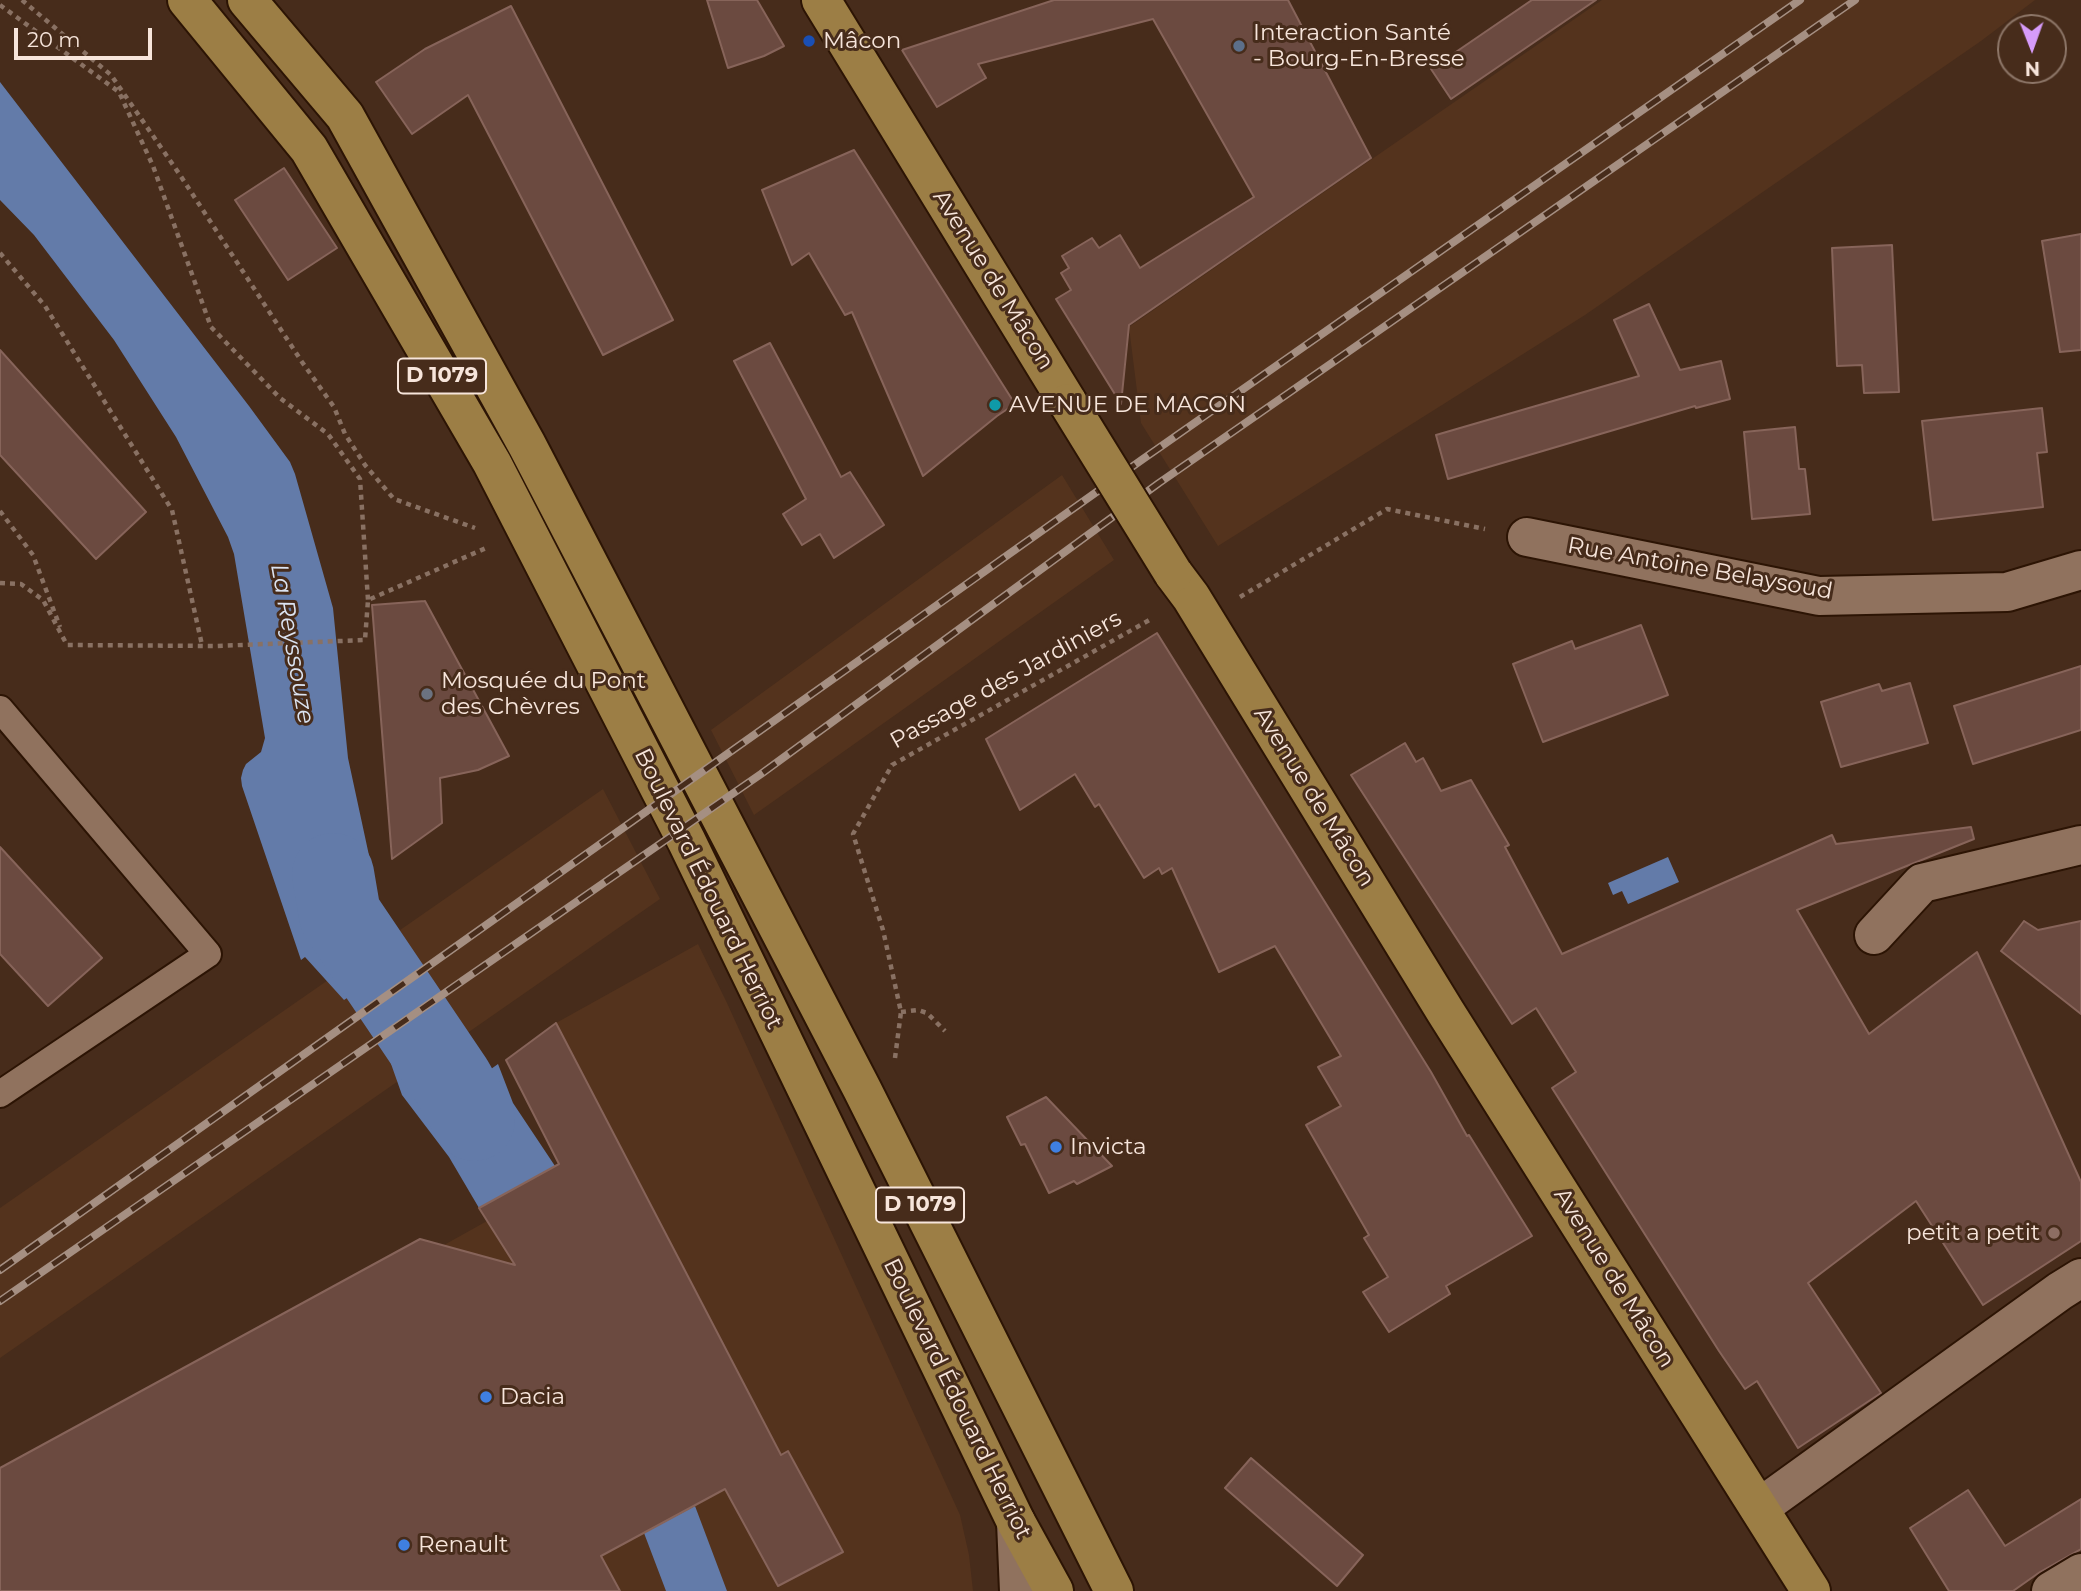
<!DOCTYPE html>
<html>
<head>
<meta charset="utf-8">
<style>
  body { margin:0 }
  #map { position:relative; width:2081px; height:1591px; overflow:hidden; background:#472c1b; font-family:Montserrat,sans-serif }
  canvas { display:block }
  .north { position:absolute; left:1997px; top:14px; width:70px; height:70px; box-sizing:border-box; background:#472c1b; border:2px solid #8d7668; border-radius:50%; rotate:179deg; font-size:19px; font-weight:700; line-height:28px; text-align:center; color:#f7e5db }
  .north::after { content:''; display:block; margin:auto; width:24px; height:32px; background:#d69bfa; clip-path:polygon(50% 0,100% 100%,50% 72%,0 100%) }
  .scale { position:absolute; left:14px; top:28px; width:138px; height:32px; box-sizing:border-box; border:4px solid #f7e5db; border-top:0; padding-left:9px; font-size:21px; line-height:24px; white-space:nowrap; color:#f7e5db; -webkit-text-stroke:5px #472c1b; paint-order:stroke }
</style>
</head>
<body>
<div id="map">
<canvas width="2081" height="1591"></canvas>
<div class="north">N</div>
<div class="scale">20 m</div>
</div>
<script>
const context = document.querySelector('canvas').getContext('2d');
context.lineJoin = 'round';
function fillPath(path, color) {
  context.fillStyle = color;
  context.fill(path, 'evenodd');
}
function poly(rows) {
  const path = new Path2D();
  for (const r of rows) {
    path.moveTo(r[0], r[1]);
    for (let i = 2; i < r.length; i += 2) path.lineTo(r[i], r[i + 1]);
  }
  return path;
}
function stroke(path, color, width, dash) {
  context.strokeStyle = color;
  context.lineWidth = width;
  context.lineCap = dash ? 'butt' : 'round';
  context.setLineDash(dash || []);
  context.stroke(path);
}
function drawText(font, color, halo, rows, align = 'center') {
  context.font = font + ' Montserrat,sans-serif';
  context.lineWidth = 6;
  context.setLineDash([]);
  context.textBaseline = 'middle';
  context.strokeStyle = halo;
  context.fillStyle = color;
  for (const [text, x, y, turn = 0] of rows) {
    context.save();
    context.translate(x, y);
    context.rotate((+turn || 0) * Math.PI / 180);
    context.textAlign = isNaN(turn) ? turn : align;
    if (halo) context.strokeText(text, 0, 0);
    context.fillText(text, 0, 0);
    context.restore();
  }
}
const built = poly([
  [1602,0,2035,0,1981,41,1585,315,1218,546,1141,423,1129,327],
  [1062,475,1114,560,754,815,711,730],
  [603,789,660,899,0,1358,0,1208],
  [698,944,727,1003,960,1515,969,1555,973,1591,0,1591,0,1468,420,1239,444,1245,487,1221,479,1208,559,1163,506,1060,556,1023]
]);
const water = poly([
  [0,82,249,406,290,462,295,474,333,608,348,758,373,874,372,893,380,918,407,958,344,1000,305,957,301,960,242,786,241,778,243,770,246,764,261,752,265,738,234,554,228,537,176,437,114,340,34,235,0,200],
  [1668,857,1679,882,1628,904,1622,891,1613,895,1608,883],
  [439,1006,484,1074,498,1064,513,1103,555,1166,479,1208,449,1157,402,1095,384,1044],
  [695,1506,727,1591,666,1591,644,1533]
]);
const river = poly([
  [333,874,340,915,452,1081,474,1120]
]);
const building = poly([
  [707,0,757,0,784,46,764,56,728,68,707,0],
  [1054,0,1288,0,1371,158,1129,325,1121,404,1056,299,1071,290,1061,273,1069,268,1062,256,1092,238,1099,248,1120,235,1140,268,1254,197,1153,19,978,64,986,78,937,107,902,50,1054,0],
  [1532,0,1596,0,1451,99,1431,69,1532,0],
  [511,6,673,320,603,355,468,95,412,134,376,82,425,49,511,6],
  [854,150,1015,404,997,416,923,476,852,312,845,315,809,253,792,265,762,190,854,150],
  [284,168,337,248,288,280,235,200,284,168],
  [2081,234,2081,350,2060,352,2042,241,2081,234],
  [1892,245,1899,392,1864,393,1862,365,1837,366,1832,248,1892,245],
  [1649,304,1680,370,1721,361,1730,399,1696,408,1695,406,1448,479,1436,435,1639,376,1614,320,1649,304],
  [770,343,841,477,850,472,884,525,834,558,820,534,802,545,783,514,806,499,734,361,770,343],
  [0,350,146,512,96,559,0,455,0,350],
  [2042,408,2047,452,2037,453,2043,507,1933,520,1922,421,2042,408],
  [1795,427,1799,469,1805,469,1810,514,1752,519,1744,432,1795,427],
  [425,601,509,756,478,770,440,778,442,823,392,859,372,605,425,601],
  [1641,625,1668,695,1543,742,1513,664,1572,641,1575,649,1641,625],
  [1157,633,1431,1072,1467,1136,1469,1135,1532,1236,1446,1286,1450,1294,1389,1332,1363,1292,1388,1277,1364,1238,1369,1235,1306,1125,1341,1106,1318,1067,1341,1056,1275,946,1219,972,1172,868,1162,874,1159,868,1144,878,1099,804,1095,807,1075,774,1020,810,986,739,1157,633],
  [2081,666,2081,730,1973,764,1954,706,2081,666],
  [1910,683,1928,743,1841,767,1821,702,1879,684,1882,691,1910,683],
  [1405,743,1416,762,1423,758,1441,791,1471,780,1509,845,1505,847,1562,954,1832,835,1836,844,1971,827,1974,839,1797,910,1869,1034,1977,952,2081,1182,2081,1241,1983,1305,1916,1201,1808,1283,1881,1393,1798,1448,1757,1381,1745,1389,1719,1351,1552,1088,1576,1072,1536,1008,1512,1024,1351,775,1405,743],
  [0,847,102,958,48,1006,0,954,0,847],
  [2024,921,2038,930,2081,921,2081,1014,2001,951,2024,921],
  [556,1023,781,1455,788,1451,843,1552,778,1586,725,1489,601,1556,620,1591,0,1591,0,1468,420,1239,515,1265,479,1208,559,1164,506,1060,556,1023],
  [1046,1097,1112,1166,1077,1184,1074,1181,1049,1193,1025,1144,1021,1145,1007,1117,1046,1097],
  [1251,1458,1363,1555,1337,1586,1225,1488,1251,1458],
  [1968,1490,2005,1546,2081,1499,2081,1549,2040,1572,2013,1591,1949,1591,1910,1528,1968,1490]
]);
const path = poly([
  [22,0,111,75,180,175,302,362,334,407,345,434,365,465,394,499,475,528],
  [0,5,119,92,153,166,211,327,280,398,328,434,360,479,368,600],
  [0,253,45,306,172,510,202,645],
  [0,511,33,555,60,627],
  [0,583,21,584,43,600,67,645,216,646,365,640,368,600,486,548],
  [1240,597,1387,509,1485,529],
  [901,1012,918,1010,927,1013,945,1031],
  [895,1058,901,1012,883,930,853,834,892,765,1153,618]
]);
const service = poly([
  [0,709,208,954,0,1094]
]);
const minor = poly([
  [1527,537,1819,596,2007,592,2081,570],
  [1874,935,1922,883,2081,845],
  [1759,1508,2060,1291,2081,1278],
  [2051,1591,2081,1573]
]);
const tertiary = poly([
  [1016,1522,1019,1591]
]);
const primary = poly([
  [187,0,309,149,492,463,687,842,1016,1522,1054,1591],
  [247,0,345,116,527,445,862,1089,1114,1591],
  [821,0,1068,403],
  [1173,573,1191,597,1445,1011,1811,1591]
]);
const rail = poly([
  [0,1270,1143,459,1800,0],
  [0,1301,761,774,1159,483,1855,0]
]);
const primaryBridge = poly([
  [1068,403,1173,573]
]);
const markers = [
  [809,41,7,"#1a4fb4"],
  [1239,46,7,"#5c6f8a"],
  [995,405,7,"#0f9aa8"],
  [427,694,7,"#6b7280"],
  [1056,1147,7,"#3f7fe0"],
  [2054,1233,7,"#8d6e63"],
  [486,1397,7,"#3f7fe0"],
  [404,1545,7,"#3f7fe0"]
];
const shields = [
  [442,376,88],
  [920,1205,88]
];
const shieldNames = [
  ["D 1079",442,376],
  ["D 1079",920,1205]
];
const poiNames = [
  ["Interaction Santé",1253,33],
  ["- Bourg-En-Bresse",1253,59],
  ["Mâcon",823,41],
  ["AVENUE DE MACON",1009,405],
  ["Mosquée du Pont",441,681],
  ["des Chèvres",441,707],
  ["Invicta",1070,1147],
  ["petit a petit",2040,1233,"right"],
  ["Dacia",500,1397],
  ["Renault",418,1545]
];
const streetNames = [
  ["Avenue de Mâcon",993,280,58],
  ["Rue Antoine Belaysoud",1700,569,10],
  ["Passage des Jardiniers",1006,680,-29],
  ["Avenue de Mâcon",1314,797,58],
  ["Boulevard Édouard Herriot",708,889,64],
  ["Avenue de Mâcon",1614,1278,58],
  ["Boulevard Édouard Herriot",957,1399,64]
];
const waterNames = [
  ["La Reyssouze",292,644,80]
];
fillPath(built, '#54331d');
fillPath(water, '#637ba9');
stroke(river, '#637ba9', 82);
fillPath(building, '#6b4a40');
stroke(building, '#87645a', 2);
stroke(service, '#2c1404', 30);
stroke(minor, '#2c1404', 42);
stroke(tertiary, '#2c1404', 42);
stroke(primary, '#2c1404', 42);
stroke(path, '#897163', 4.5, [5, 5]);
stroke(service, '#90725e', 26);
stroke(minor, '#90725e', 38);
stroke(tertiary, '#90725e', 38);
stroke(primary, '#9c7e45', 38);
stroke(rail, '#a58f82', 8);
stroke(rail, '#472c1b', 5, [16]);
stroke(primaryBridge, '#2c1404', 42, []);
stroke(primaryBridge, '#9c7e45', 38);
for (const [x, y, r, color] of markers) {
  const dot = new Path2D();
  dot.arc(x, y, r, 0, 2 * Math.PI);
  context.fillStyle = color;
  context.fill(dot);
  stroke(dot, '#472c1b', 2.5);
}
for (const [x, y, w] of shields) {
  const box = new Path2D();
  box.roundRect(x - w / 2, y - 17.5, w, 35, 5);
  context.fillStyle = '#472c1b';
  context.fill(box);
  stroke(box, '#f7e5db', 2);
}
drawText('bold 21px', '#f7e5db', null, shieldNames);
drawText('23px', '#f7e5db', '#472c1b', poiNames, 'left');
drawText('23px', '#f7e5db', '#472c1b', streetNames);
drawText('italic 24px', '#dbe3f1', '#472c1b', waterNames);
</script>
</body>
</html>
